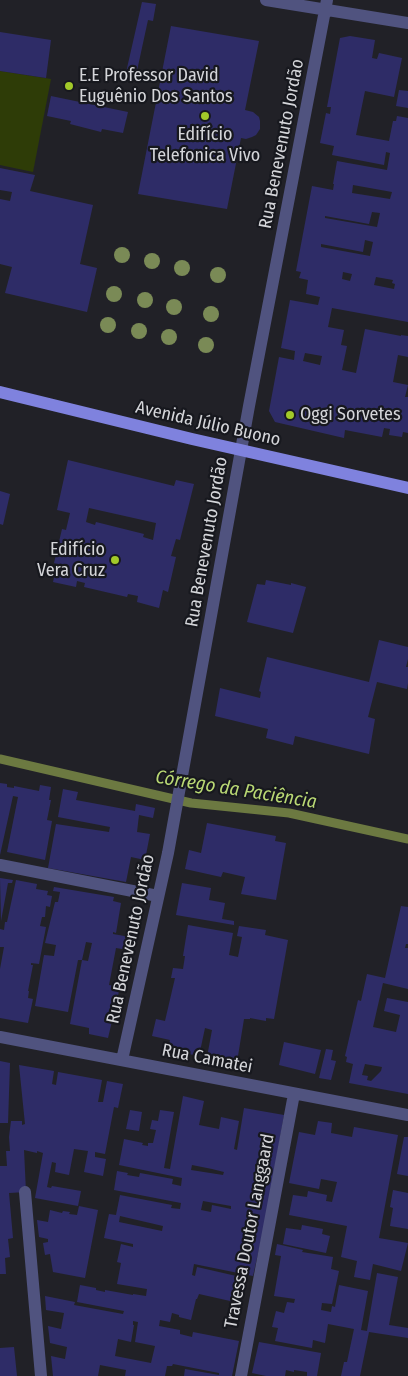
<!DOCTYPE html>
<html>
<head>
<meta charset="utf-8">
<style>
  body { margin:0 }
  canvas { display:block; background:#212127 }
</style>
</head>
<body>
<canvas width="408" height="1376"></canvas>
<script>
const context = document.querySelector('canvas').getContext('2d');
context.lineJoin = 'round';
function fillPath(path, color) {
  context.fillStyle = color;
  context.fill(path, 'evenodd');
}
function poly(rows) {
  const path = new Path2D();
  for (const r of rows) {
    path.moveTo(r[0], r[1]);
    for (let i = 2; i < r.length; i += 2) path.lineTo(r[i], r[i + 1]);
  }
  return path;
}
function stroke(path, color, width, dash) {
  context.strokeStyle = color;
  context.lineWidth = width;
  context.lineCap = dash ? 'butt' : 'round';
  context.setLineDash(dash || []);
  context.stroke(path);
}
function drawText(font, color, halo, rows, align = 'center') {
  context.font = font + ' "Fira Sans Condensed",sans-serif';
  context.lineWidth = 4.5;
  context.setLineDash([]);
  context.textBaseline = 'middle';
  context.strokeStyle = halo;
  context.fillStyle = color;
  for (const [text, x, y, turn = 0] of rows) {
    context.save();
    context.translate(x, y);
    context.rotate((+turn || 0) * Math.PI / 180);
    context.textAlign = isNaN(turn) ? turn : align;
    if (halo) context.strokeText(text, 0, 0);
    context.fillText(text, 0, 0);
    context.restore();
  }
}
const green = poly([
  [0,71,51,79,33,172,0,165]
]);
const stream = poly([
  [0,759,191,803,289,813,408,839]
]);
const building = poly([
  [142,2,156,4,153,21,148,20,135,80,125,77],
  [171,26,259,41,245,110,253,112,259,117,260,121,260,129,256,135,252,137,246,139,241,138,227,209,138,194],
  [0,32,51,40,46,78,0,71],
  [350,36,375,40,372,58,377,59,379,53,402,58,394,97,365,91,356,135,389,141,393,121,396,121,397,116,408,118,408,322,332,308,328,327,344,330,341,345,347,346,342,370,356,373,365,329,401,336,401,335,408,336,408,357,398,355,393,382,408,385,405,397,408,397,408,433,403,432,402,437,389,435,390,429,384,428,382,437,345,430,344,438,275,422,269,411,279,357,294,360,295,351,281,348,290,300,318,305,320,297,306,294,308,280,299,278,301,272,296,271,312,186,333,190,334,184,333,184,337,161,387,170,390,153,386,152,384,165,332,155,334,146,320,143,326,113,330,114,331,107,327,107,340,38],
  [353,185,392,192,390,199,352,193],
  [372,212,380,213,377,227,325,218,325,216,369,224],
  [365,240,373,242,370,256,321,247,321,244,363,252],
  [343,272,352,274,350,281,342,279],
  [376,277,393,280,392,283,395,284,394,289,374,285],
  [305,353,322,356,320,365,303,361],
  [399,90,408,91,408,108,396,106],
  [51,96,128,112,123,133,102,129,101,132,70,124,71,121,47,116],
  [0,168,35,175,30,191,93,205,80,264,97,268,87,312,5,293,12,267,0,264,0,199,10,201,12,192,0,190],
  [68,460,174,486,176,480,194,484,180,540,176,539,171,556,176,557,168,592,163,590,159,608,137,602,138,596,128,594,127,597,84,587,85,583,77,581,76,587,53,582,57,564,54,563,62,529,66,530,70,513,57,510],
  [89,508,156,523,153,540,143,537,144,534,96,522,95,525,86,522],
  [0,491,10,494,3,525,0,524],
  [266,580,291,585,291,583,306,587,293,633,247,622,257,584,265,585],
  [379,640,408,647,408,659,406,667,408,667,408,683,407,689,377,682,368,717,375,719,369,754,295,736,293,745,266,738,268,729,215,716,220,688,260,698,261,692,259,691,267,657,369,682],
  [0,783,7,784,7,787,14,788,14,786,39,791,40,785,51,787,49,800,51,800,47,820,52,821,45,860,7,852,18,797,13,796,0,855],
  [63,789,78,792,76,800,135,811,136,804,155,808,153,818,139,815,137,832,150,834,145,860,131,857,126,882,48,868,56,824,109,832,110,827,58,817],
  [207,823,276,836,275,841,286,843,276,900,241,894,245,877,223,872,221,877,185,869,189,850,201,853],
  [0,878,13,880,12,883,8,883,1,921],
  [16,880,37,884,36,889,48,891,47,895,52,896,50,907,46,906,45,917,42,917,40,926,46,927,39,964,31,963,31,965,33,965,28,991,29,991,28,998,33,999,28,1023,0,1018,0,969,4,947,0,947,0,929,4,930,5,922,7,922],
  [182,883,211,888,209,900,225,903,222,919,234,921,234,925,176,915],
  [54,887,114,897,113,901,121,903,116,933,113,932,113,934,130,937,128,950,116,948,109,985,120,987,108,1038,89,1034,89,1028,70,1024,82,960,88,961,92,943,86,942,82,960,78,960,68,1012,35,1006,44,955,54,956,56,945,45,943,55,902,58,902,60,892,53,891],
  [401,906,408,907,408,944,406,944,405,948,408,948,408,989,383,983,373,1027,396,1032,400,1015,384,1011,387,998,408,1002,408,1094,349,1083,353,1064,346,1062,347,1057,345,1056,358,1000,361,1001,367,974,385,978],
  [365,1064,382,1067,381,1071,371,1081,367,1080,368,1076,362,1075],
  [188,925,233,933,229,955,238,957,242,937,237,936,239,926,266,930,265,935,288,940,274,1019,266,1018,266,1021,250,1018,250,1019,244,1019,237,1062,207,1057,212,1030,205,1028,199,1056,168,1050,170,1040,152,1036,156,1019,165,1021,175,978,171,978,173,968,183,969,185,956,183,956],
  [284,1042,321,1050,315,1074,279,1065],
  [326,1049,333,1050,331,1060,336,1061,331,1080,319,1078],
  [0,1061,10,1063,8,1123,0,1123],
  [19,1065,54,1071,52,1084,56,1085,58,1072,102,1080,98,1102,103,1102,107,1081,123,1084,118,1108,114,1107,105,1154,95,1152,95,1157,106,1159,103,1176,84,1172,88,1151,74,1149,69,1175,55,1172,56,1163,52,1162,47,1187,51,1188,52,1186,81,1191,78,1206,35,1198,43,1153,37,1151,37,1153,24,1150,26,1192,9,1193,13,1238,8,1239,10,1257,5,1258,6,1274,0,1274,0,1166,7,1166,6,1151,10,1151,9,1137,11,1121,22,1121,22,1125,25,1124],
  [183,1096,204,1101,199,1125,219,1129,221,1117,239,1121,234,1149,237,1150,244,1108,284,1115,267,1213,253,1276,194,1264,192,1275,195,1276,197,1267,245,1278,239,1303,199,1294,197,1299,196,1299,191,1320,179,1317,179,1315,172,1313,170,1322,160,1320,159,1326,180,1330,180,1334,192,1337,193,1332,239,1341,232,1376,184,1376,185,1369,219,1375,219,1373,173,1364,172,1366,167,1366,165,1376,125,1376,126,1370,100,1365,98,1376,53,1376,51,1356,65,1359,67,1347,50,1343,48,1326,61,1329,64,1313,46,1310,45,1296,75,1302,74,1305,123,1314,124,1311,77,1302,80,1285,96,1288,96,1290,105,1292,105,1290,133,1295,133,1294,146,1296,147,1289,117,1284,121,1263,117,1262,121,1244,133,1247,133,1244,104,1238,109,1214,116,1215,120,1195,172,1205,171,1208,180,1209,181,1203,114,1190,117,1171,128,1173,127,1175,139,1177,140,1173,173,1179,172,1184,181,1186,182,1178,119,1165,124,1139,143,1143,142,1145,148,1146,148,1143,153,1143,156,1130,150,1129,152,1120,158,1121,160,1110,174,1112,164,1168,170,1169],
  [192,1165,212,1169,224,1172,223,1175,191,1170],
  [203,1201,231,1206,231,1209,212,1205,211,1212,201,1210],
  [120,1216,163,1226,162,1231,119,1222],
  [133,1321,138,1322,135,1342,155,1346,151,1363,115,1356,118,1339,131,1342,134,1325,133,1325],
  [130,1110,142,1112,139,1131,126,1129],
  [318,1121,332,1123,331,1133,352,1137,354,1127,398,1135,379,1238,408,1243,401,1271,373,1264,370,1280,354,1277,357,1261,341,1257,347,1226,289,1215,293,1195,307,1197,308,1191,327,1195,326,1201,332,1202,337,1182,321,1179,319,1189,289,1183,299,1132,315,1135],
  [404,1137,408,1137,408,1176,397,1174],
  [393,1190,408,1193,408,1229,390,1226,393,1208,390,1207],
  [79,1206,98,1210,85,1278,53,1272,50,1254,45,1255,43,1243,48,1242,48,1239,39,1237,37,1220,48,1222,50,1210,62,1213,63,1211,70,1212,69,1214,77,1215],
  [302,1225,323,1229,322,1234,330,1236,326,1253,283,1244,286,1228,301,1230],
  [277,1244,303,1250,302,1252,333,1257,331,1269,339,1271,332,1304,322,1303,321,1310,331,1312,332,1306,335,1307,339,1285,368,1291,361,1330,367,1331,377,1273,398,1277,389,1325,408,1328,408,1338,369,1332,360,1376,341,1376,344,1362,347,1362,354,1329,328,1324,325,1343,313,1340,312,1348,275,1341,278,1328,272,1327,276,1311,284,1313,287,1302,294,1303,295,1299,274,1296,281,1256,275,1255],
  [259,1342,321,1353,317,1376,307,1376,307,1372,294,1370,294,1372,286,1370,285,1376,266,1376,252,1373],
  [14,1347,17,1376,0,1376,0,1348]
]);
const minor = poly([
  [266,0,408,23],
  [0,865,158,896],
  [0,1037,408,1115],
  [122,1060,168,853,249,406,327,0],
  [25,1192,41,1376],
  [241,1376,294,1094]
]);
const major = poly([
  [0,392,192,439,408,488]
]);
const trees = [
  [122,255],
  [152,261],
  [182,268],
  [218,275],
  [114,294],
  [145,300],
  [174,307],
  [211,314],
  [108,325],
  [139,331],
  [169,337],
  [206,345]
];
const markers = [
  [69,86,5,"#a2c929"],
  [205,116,5,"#a2c929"],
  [290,415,5,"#a2c929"],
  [115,560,5,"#a2c929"]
];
const poiNames = [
  ["E.E Professor David",79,76],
  ["Euguênio Dos Santos",79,97],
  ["Edifício",205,135,"center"],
  ["Telefonica Vivo",205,156,"center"],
  ["Oggi Sorvetes",300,415],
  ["Edifício",105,550,"right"],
  ["Vera Cruz",105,571,"right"]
];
const streetNames = [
  ["Rua Benevenuto Jordão",282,144,-79],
  ["Avenida Júlio Buono",208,424,13],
  ["Rua Benevenuto Jordão",207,542,-80],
  ["Rua Benevenuto Jordão",131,939,-78],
  ["Rua Camatei",207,1059,11],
  ["Travessa Doutor Langgaard",250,1231,-79]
];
const waterNames = [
  ["Córrego da Paciência",236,790,9]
];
fillPath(green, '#2e3c07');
stroke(stream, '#6c7941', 9);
fillPath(building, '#2e2c67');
stroke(minor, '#50537f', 12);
stroke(major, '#7f82de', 12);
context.fillStyle = '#7a8a56';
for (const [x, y] of trees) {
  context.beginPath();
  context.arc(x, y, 8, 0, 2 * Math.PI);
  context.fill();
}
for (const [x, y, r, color] of markers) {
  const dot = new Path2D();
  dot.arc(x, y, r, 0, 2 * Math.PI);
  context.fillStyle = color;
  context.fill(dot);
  stroke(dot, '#17181e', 2);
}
drawText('18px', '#d4d5d9', '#17181e', poiNames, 'left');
drawText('18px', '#d4d5d9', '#17181e', streetNames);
drawText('italic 19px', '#b9d874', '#17181e', waterNames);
</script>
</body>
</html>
